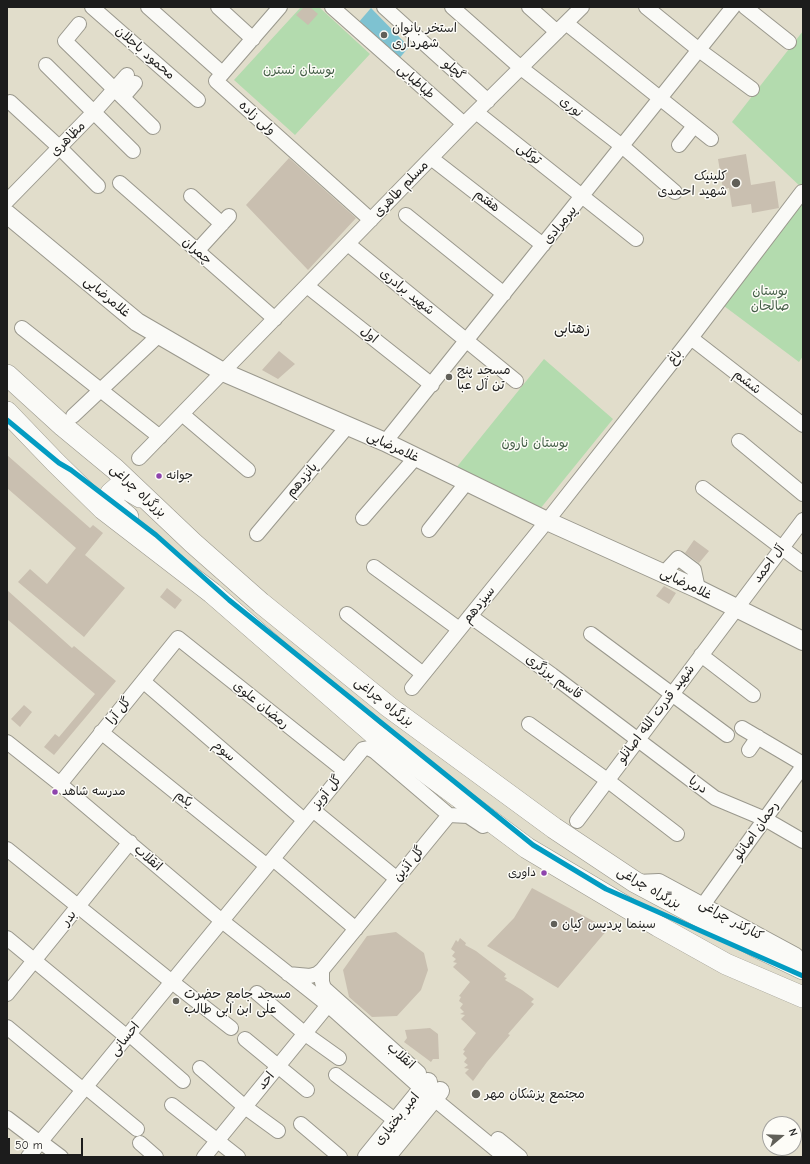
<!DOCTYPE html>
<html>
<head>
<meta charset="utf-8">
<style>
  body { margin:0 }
  #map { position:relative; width:810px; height:1164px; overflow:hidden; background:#e1ddcb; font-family:"Comic Neue",sans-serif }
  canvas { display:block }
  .frame { position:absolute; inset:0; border:8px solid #1c1c1c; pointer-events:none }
  .north { position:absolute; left:762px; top:1116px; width:40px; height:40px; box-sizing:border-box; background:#fdfcf7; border:1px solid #a3a29f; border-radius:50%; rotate:71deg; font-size:11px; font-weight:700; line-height:16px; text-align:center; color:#1c1c1c }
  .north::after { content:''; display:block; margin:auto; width:14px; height:18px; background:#616059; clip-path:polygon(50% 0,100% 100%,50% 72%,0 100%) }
  .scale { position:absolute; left:8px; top:1138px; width:75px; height:18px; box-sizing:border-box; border:2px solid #1c1c1c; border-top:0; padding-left:5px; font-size:12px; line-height:14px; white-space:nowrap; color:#1c1c1c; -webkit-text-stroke:3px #fdfcf7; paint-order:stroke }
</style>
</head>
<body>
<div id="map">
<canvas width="810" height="1164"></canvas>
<div class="frame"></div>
<div class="north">N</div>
<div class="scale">50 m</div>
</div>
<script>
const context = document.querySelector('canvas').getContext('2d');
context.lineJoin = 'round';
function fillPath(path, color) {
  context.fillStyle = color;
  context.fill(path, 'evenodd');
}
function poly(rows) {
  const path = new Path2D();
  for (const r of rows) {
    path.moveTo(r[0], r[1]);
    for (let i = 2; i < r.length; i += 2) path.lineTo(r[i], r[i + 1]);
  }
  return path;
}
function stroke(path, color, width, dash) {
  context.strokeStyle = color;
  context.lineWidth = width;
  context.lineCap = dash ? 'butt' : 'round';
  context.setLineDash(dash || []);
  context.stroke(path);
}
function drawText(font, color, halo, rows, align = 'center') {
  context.font = font + ' "Comic Neue","Playpen Sans Arabic",sans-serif';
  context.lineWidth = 3;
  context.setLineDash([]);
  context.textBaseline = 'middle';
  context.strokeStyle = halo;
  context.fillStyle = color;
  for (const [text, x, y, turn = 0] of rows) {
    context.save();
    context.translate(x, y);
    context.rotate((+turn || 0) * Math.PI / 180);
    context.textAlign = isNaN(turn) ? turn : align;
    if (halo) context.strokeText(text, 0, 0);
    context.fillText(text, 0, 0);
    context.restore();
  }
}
const green = poly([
  [301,7,319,7,370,54,295,135,234,80],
  [803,31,803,189,732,122],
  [803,199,803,356,799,362,724,306],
  [544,359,613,419,540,509,456,468]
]);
const water = poly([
  [371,8,409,47,397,61,358,23]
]);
const building = poly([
  [304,7,310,7,318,14,308,25,296,15],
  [746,154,751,185,775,181,779,208,752,213,751,204,732,207,729,188,723,189,718,159],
  [289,158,356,218,308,270,246,205],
  [279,351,295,364,278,379,262,370],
  [7,455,90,528,93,525,103,533,85,555,125,588,84,637,18,582,30,569,47,584,76,548,7,488],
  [694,540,709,551,699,563,685,553],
  [664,586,676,593,669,604,656,596],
  [167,588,182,600,175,609,160,597],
  [7,590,72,648,74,646,116,681,54,755,44,747,55,734,59,737,95,694,7,619],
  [24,705,32,712,20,727,11,719],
  [532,888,608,929,558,988,487,946,514,918],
  [396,932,424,953,428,970,421,990,397,1016,372,1017,349,997,343,970,367,936],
  [460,938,466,943,465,945,476,951,506,974,504,977,507,978,505,980,522,990,534,999,531,1002,534,1004,508,1034,510,1035,487,1062,473,1081,465,1073,469,1069,464,1068,468,1065,464,1062,467,1058,463,1054,465,1051,463,1050,476,1033,461,1019,465,1015,460,1014,464,1012,460,1008,463,1004,459,1001,461,997,459,996,470,982,453,967,457,963,453,962,456,959,452,956,455,952,451,949,456,940,458,942],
  [430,1028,438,1034,439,1059,433,1059,431,1062,404,1042,407,1038,405,1030]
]);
const minor = poly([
  [92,7,198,100],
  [148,7,222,73],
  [218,7,253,39],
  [280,7,216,81,371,220],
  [332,7,464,124],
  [384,7,488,101],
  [452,7,521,68,622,146,675,192],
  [529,7,557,32],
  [646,7,699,50,752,89],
  [745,7,789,42],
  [566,23,711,139],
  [79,24,65,41,153,127],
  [46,65,133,151],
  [123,97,135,83],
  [10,102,59,147,98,186],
  [476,112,636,239],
  [679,145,694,126],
  [431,158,543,245],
  [120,183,275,319],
  [191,196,222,224],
  [7,201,94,112,127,75],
  [406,215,504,294],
  [348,244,516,381],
  [197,251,229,216],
  [307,286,432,385],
  [22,328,160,437],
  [691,338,803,425],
  [182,414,248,470],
  [73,416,159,335],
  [739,441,803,494],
  [385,442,733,7],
  [139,458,464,124,582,7],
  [703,488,803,564],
  [363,518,416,457],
  [429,530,467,482],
  [257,534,347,427],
  [374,567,459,629],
  [664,573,678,558,694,570,698,589],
  [347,614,423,674],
  [470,616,552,675,715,798,765,819,803,841],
  [591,634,727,735],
  [701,655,753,695],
  [144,682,304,820],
  [412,688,547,521,691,338,802,192],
  [529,724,607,780,677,834],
  [742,728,803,764],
  [101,732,267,866],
  [7,742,60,784,222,921,328,1005,422,1089,505,1157],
  [749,750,758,737],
  [60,784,178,638,345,771],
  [313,810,397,879],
  [449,815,468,816,483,826],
  [577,821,803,520],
  [7,849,172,982,231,1028],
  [273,859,356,929],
  [637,882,659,881,796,955],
  [703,905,803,766],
  [7,938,127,1037],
  [322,970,322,982,324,988,419,1073],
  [288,974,310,976,317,974,322,970,449,815],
  [257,993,304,1033,339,1058],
  [7,994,130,842],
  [7,1027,83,1090],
  [129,1034,183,1081],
  [245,1039,307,1090],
  [200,1068,245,1107,278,1131],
  [336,1075,396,1121],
  [86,1087,137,1129],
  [172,1105,238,1157],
  [7,1118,40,1143],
  [301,1124,340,1157],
  [498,1139,520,1157],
  [41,1142,61,1157],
  [140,1143,156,1157],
  [28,1157,363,749,368,748,374,751,449,815],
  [204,1157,328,1005]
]);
const major = poly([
  [7,214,137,322,223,372,385,442,547,521,698,589,803,641],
  [367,1157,428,1082],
  [386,1157,440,1091]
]);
const highway = poly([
  [7,375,63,426,115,469,193,543,261,603,389,707,554,828,635,882,757,947,803,969],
  [7,412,55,462,103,509,212,593,373,733,527,848,658,926,726,964,803,997],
  [128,517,115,506,111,493,118,487,125,488,140,497]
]);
const metro1 = poly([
  [7,420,59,463,71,470,156,535,229,600,533,845,606,889,803,976]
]);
const markers = [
  [384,35,4,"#616059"],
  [736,183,5,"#616059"],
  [449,377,4,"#616059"],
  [159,476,3.5,"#8e44ad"],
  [55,792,3.5,"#8e44ad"],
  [544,873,3.5,"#8e44ad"],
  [554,924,4,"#616059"],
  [176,1001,4,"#616059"],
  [476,1094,5,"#616059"]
];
const busNames = [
  ["جوانه",166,476],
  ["مدرسه شاهد",62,792],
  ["داوری",536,873,"right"]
];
const poiNames = [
  ["استخر بانوان",392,28],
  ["شهرداری",392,43],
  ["کلینیک",727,176,"right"],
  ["شهید احمدی",727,191,"right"],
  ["مسجد پنج",457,370],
  ["تن آل عبا",457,385],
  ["سینما پردیس کیان",562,924],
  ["مسجد جامع حضرت",184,994],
  ["علی ابن ابی طالب",184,1009],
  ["مجتمع پزشکان مهر",485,1094]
];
const streetNames = [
  ["محمود باجلان",145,53,41],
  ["گچلو",454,70,42],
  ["طباطبایی",416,82,42],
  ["نوری",571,107,38],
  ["ولی زاده",257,118,42],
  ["مظاهری",68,139,-45],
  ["توکلی",529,154,38],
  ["مسلم طاهری",401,189,-46],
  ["هفتم",487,201,38],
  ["پیرمرادی",560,225,-51],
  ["چمران",197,251,41],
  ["شهید برادری",407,292,39],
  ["غلامرضایی",107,297,40],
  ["اول",369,335,39],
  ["باغ",675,357,-52],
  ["ششم",747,382,38],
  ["غلامرضایی",393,447,25],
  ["پانزدهم",302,480,-50],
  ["بزرگراه چراغی",138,491,43],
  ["آل احمد",769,564,-53],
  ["غلامرضایی",686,584,26],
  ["سیزدهم",479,605,-51],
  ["قاسم برزگری",554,677,36],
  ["بزرگراه چراغی",384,702,38],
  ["رمضان علوی",261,705,39],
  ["گل آرا",119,711,-50],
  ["شهید قدرت الله اصانلو",656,714,-53],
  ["سوم",224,751,41],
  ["دریا",698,785,37],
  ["گل آویز",327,792,-51],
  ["یکم",184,799,39],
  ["رحمان اصانلو",756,831,-55],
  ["انقلاب",148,858,41],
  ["گل آذین",409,864,-51],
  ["بزرگراه چراغی",649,888,30],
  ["بدر",69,918,-51],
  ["کنارکذر چراغی",731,920,29],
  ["احسانی",125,1039,-51],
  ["انقلاب",401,1056,42],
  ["احد",266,1081,-51],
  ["امیر بختیاری",397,1119,-51]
];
const parkNames = [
  ["بوستان نسترن",299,70],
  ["بوستان",770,291],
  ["صالحان",770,306],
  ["بوستان نارون",535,443]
];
const neighbourhoodNames = [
  ["زهتابی",572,329]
];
fillPath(green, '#b3dbae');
fillPath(water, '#7ec2d1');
fillPath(building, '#c9bfb0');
stroke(minor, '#9a988d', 16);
stroke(major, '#9a988d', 20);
stroke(highway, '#9a988d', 22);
stroke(minor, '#fafaf7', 14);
stroke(major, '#fafaf7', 18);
stroke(highway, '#fafaf7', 21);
stroke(metro1, '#039cc2', 5);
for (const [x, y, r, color] of markers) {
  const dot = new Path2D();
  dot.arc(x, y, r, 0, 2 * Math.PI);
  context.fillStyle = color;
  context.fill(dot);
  stroke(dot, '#fdfcf7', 1.5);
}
drawText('12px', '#1c1c1c', '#fdfcf7', busNames, 'left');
drawText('13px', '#1c1c1c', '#fdfcf7', poiNames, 'left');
drawText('13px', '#1c1c1c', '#fdfcf7', streetNames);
drawText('13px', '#445e47', '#fdfcf7', parkNames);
drawText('14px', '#1c1c1c', '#fdfcf7', neighbourhoodNames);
</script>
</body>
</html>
